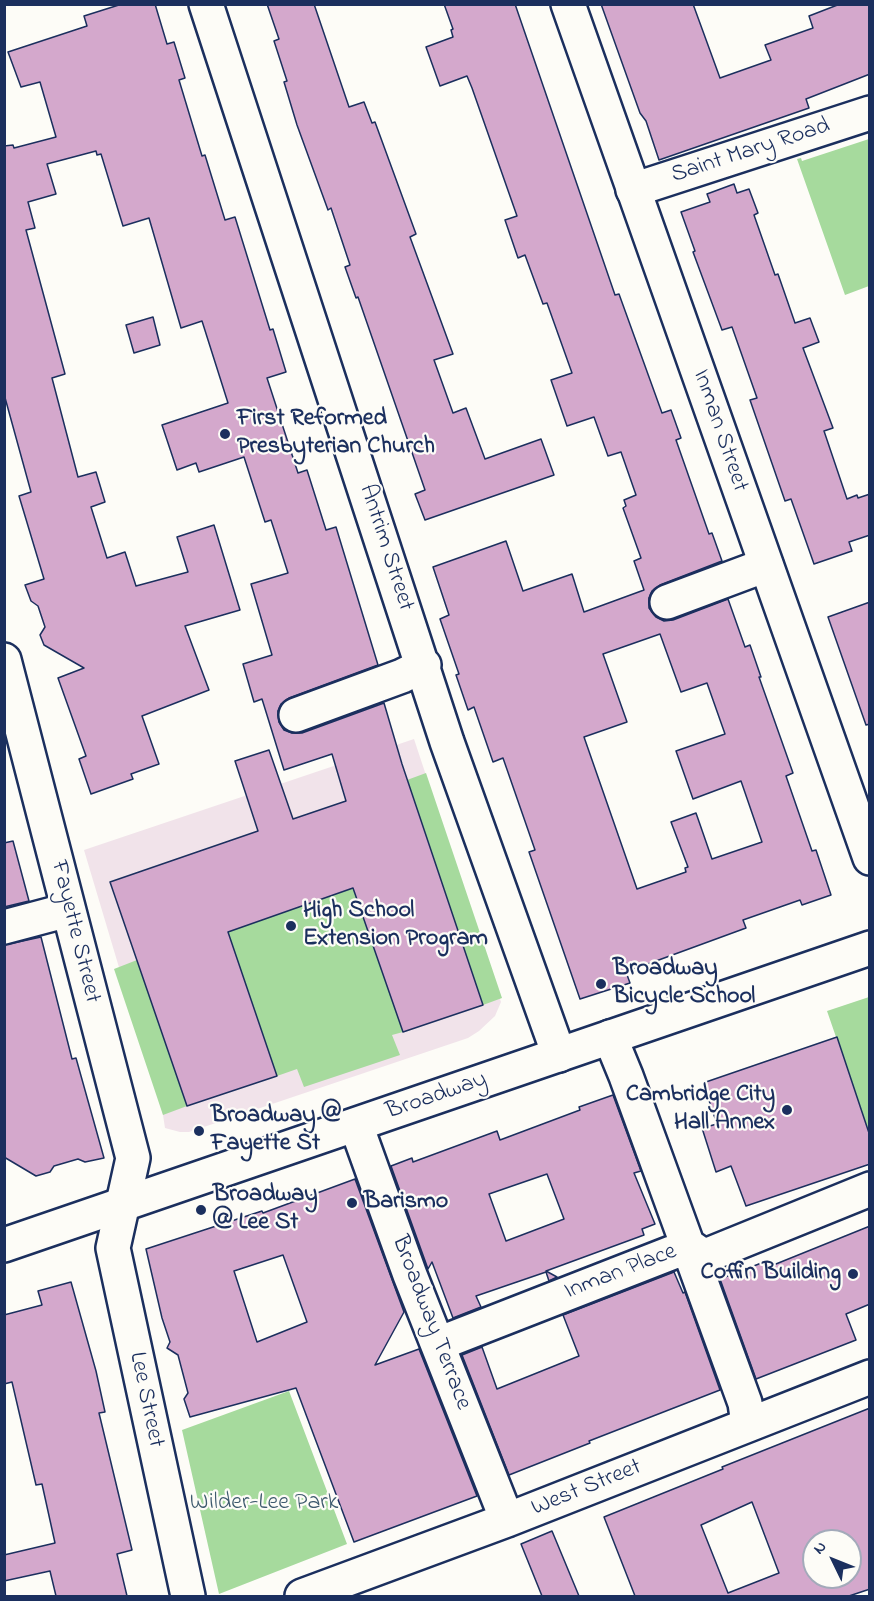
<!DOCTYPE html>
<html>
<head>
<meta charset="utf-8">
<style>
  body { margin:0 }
  #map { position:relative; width:874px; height:1601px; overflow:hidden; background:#fdfcf7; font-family:"Indie Flower",sans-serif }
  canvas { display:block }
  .frame { position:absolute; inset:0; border:6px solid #1b2f5e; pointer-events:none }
  .north { position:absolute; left:802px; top:1529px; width:60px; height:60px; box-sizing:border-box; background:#fdfcf7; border:2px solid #a3aaba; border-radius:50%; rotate:313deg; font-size:16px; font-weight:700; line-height:24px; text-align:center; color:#1b2f5e }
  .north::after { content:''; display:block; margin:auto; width:21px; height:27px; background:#1b2f5e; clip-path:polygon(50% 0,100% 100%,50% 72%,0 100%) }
</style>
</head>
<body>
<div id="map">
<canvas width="874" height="1601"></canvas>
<div class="frame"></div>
<div class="north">N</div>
</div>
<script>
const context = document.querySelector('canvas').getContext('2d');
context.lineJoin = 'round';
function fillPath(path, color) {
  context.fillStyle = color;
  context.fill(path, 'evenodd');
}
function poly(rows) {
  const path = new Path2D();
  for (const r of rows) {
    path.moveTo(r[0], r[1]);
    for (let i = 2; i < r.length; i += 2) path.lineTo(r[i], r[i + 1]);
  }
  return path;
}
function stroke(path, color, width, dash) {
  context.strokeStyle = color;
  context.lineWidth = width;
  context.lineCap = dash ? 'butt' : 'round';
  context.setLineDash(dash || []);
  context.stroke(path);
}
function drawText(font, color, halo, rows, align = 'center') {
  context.font = font + ' "Indie Flower",sans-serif';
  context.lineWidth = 4.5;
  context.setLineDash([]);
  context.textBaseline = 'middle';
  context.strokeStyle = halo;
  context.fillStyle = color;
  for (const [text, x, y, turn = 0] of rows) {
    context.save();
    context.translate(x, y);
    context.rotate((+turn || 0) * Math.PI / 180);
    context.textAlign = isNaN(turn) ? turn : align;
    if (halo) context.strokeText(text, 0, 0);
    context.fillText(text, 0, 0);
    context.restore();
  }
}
const built = poly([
  [414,739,501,1002,495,1016,479,1031,468,1038,189,1132,180,1132,165,1128,163,1115,84,850]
]);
const green = poly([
  [869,139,869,286,845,295,797,159,801,158,802,161],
  [426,773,502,998,483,1005,407,780],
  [353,888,403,1032,392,1035,400,1055,304,1087,297,1069,277,1076,228,932],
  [137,960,187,1106,163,1115,114,969],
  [869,997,869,1132,827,1011],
  [289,1391,347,1544,219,1594,182,1430]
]);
const building = poly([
  [122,4,155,4,167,44,174,42,185,78,179,80,202,156,205,155,225,220,235,217,270,330,273,329,286,372,267,378,298,473,307,470,326,530,336,527,378,665,289,698,281,704,278,711,279,722,284,730,292,733,302,733,384,703,402,764,483,1005,403,1032,353,888,228,932,277,1076,187,1106,110,882,258,831,235,761,269,750,293,819,346,801,332,754,284,770,262,699,254,702,243,664,272,655,251,584,288,573,271,520,265,522,244,457,199,472,196,463,177,470,162,425,228,403,202,321,181,328,149,218,123,226,101,154,97,155,96,151,47,164,56,194,28,202,35,228,26,230,65,374,52,378,78,477,96,472,105,502,91,507,107,558,125,552,136,586,188,572,177,537,214,525,240,610,185,626,209,690,142,716,159,764,131,774,133,779,91,794,79,759,86,756,58,678,84,668,44,645,40,635,45,627,38,606,31,601,25,585,44,579,19,496,31,492,4,394,4,146,13,145,14,148,56,137,40,82,21,87,8,52,87,26,84,16,122,4],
  [267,4,314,4,349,107,364,102,372,123,375,122,416,234,410,237,453,354,434,360,453,413,466,408,485,459,541,439,554,475,425,520,415,494,425,490,358,297,356,298,345,267,350,265,331,208,328,210,297,125,284,82,287,81,274,41,279,39,267,4],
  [444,4,515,4,615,295,619,294,662,413,671,410,681,438,676,440,709,534,712,533,722,561,660,585,652,591,649,598,649,608,656,617,664,621,673,620,728,599,745,647,750,645,761,677,759,677,793,773,786,776,812,851,816,850,831,895,802,905,800,900,743,920,746,928,626,972,630,983,580,999,529,852,535,850,503,758,493,762,474,707,468,710,456,675,459,674,440,619,449,615,433,567,506,541,523,591,572,574,584,612,644,590,634,561,641,558,623,508,626,506,624,500,636,495,621,452,608,456,594,417,567,426,551,380,572,373,547,303,543,304,525,255,518,258,505,220,517,216,472,88,467,76,440,86,426,47,453,37,451,30,453,29,444,4],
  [660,634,681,692,707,683,725,734,676,751,693,799,741,781,762,842,712,859,696,813,671,822,688,867,685,868,686,872,637,889,584,737,627,722,603,654,660,634],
  [601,4,693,4,720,78,771,60,765,45,813,28,809,16,840,4,870,4,870,74,806,99,809,108,659,160,646,121,640,113,601,4],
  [734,184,737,193,749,189,758,213,754,215,775,275,778,274,795,323,810,318,819,342,803,348,833,428,824,431,847,499,857,495,858,498,870,494,870,535,849,542,852,551,814,564,791,499,785,501,750,400,757,398,732,327,722,330,693,252,695,251,681,212,710,202,707,194,734,184],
  [153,317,160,345,134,353,126,325,153,317],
  [870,602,870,724,866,725,828,617,870,602],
  [13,841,29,901,4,907,4,843,13,841],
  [41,937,72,1059,76,1058,104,1158,85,1162,78,1159,54,1166,50,1172,36,1176,4,1157,4,945,41,937],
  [837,1037,870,1136,870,1164,746,1206,731,1166,716,1172,702,1128,717,1124,703,1083,837,1037],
  [613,1095,641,1171,634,1173,655,1224,642,1229,644,1235,546,1271,557,1277,549,1281,546,1272,476,1296,481,1307,453,1318,432,1262,428,1269,391,1166,412,1158,413,1162,497,1131,500,1140,580,1110,579,1107,613,1095],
  [547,1174,564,1219,506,1241,489,1194,547,1174],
  [355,1179,404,1312,375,1365,419,1349,477,1496,354,1542,296,1388,190,1417,184,1399,188,1393,178,1355,167,1348,170,1342,162,1318,146,1249,262,1211,263,1213,355,1179],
  [283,1255,307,1322,257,1342,234,1271,283,1255],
  [870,1226,870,1304,846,1314,856,1340,756,1379,720,1279,764,1262,766,1268,870,1226],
  [674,1272,683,1293,685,1292,720,1390,589,1441,590,1443,509,1475,462,1355,482,1347,497,1389,579,1356,563,1315,674,1272],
  [71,1282,96,1371,105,1412,99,1413,132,1550,117,1554,127,1596,56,1596,50,1571,4,1581,4,1555,55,1543,42,1484,36,1485,12,1382,4,1384,4,1315,42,1305,38,1291,71,1282],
  [870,1408,870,1589,849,1596,635,1596,604,1517,723,1469,722,1467,870,1408],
  [752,1502,779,1573,728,1593,701,1525,752,1502],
  [814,1541,850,1541,850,1577,814,1577,814,1541],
  [552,1531,579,1596,542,1596,521,1544,552,1531]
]);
const minor = poly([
  [206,4,447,742,559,1055],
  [633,190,870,113],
  [667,602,766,565],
  [4,660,133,1158,113,1248,188,1596],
  [296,715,402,676,424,665],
  [4,927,68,910],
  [610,1037,626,1076,745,1403,748,1424],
  [356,1125,410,1275,507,1520],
  [438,1344,689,1246,702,1255,710,1254,870,1189],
  [302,1596,507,1520,870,1377]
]);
const major = poly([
  [568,4,870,858],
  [4,1245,870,948]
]);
const markers = [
  [225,434,6,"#1b2f5e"],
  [291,926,6,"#1b2f5e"],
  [601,984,6,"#1b2f5e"],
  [787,1110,6,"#1b2f5e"],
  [199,1131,6,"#1b2f5e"],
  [352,1203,6,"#1b2f5e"],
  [201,1210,6,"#1b2f5e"],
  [853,1274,6,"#1b2f5e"]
];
const streetNames = [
  ["Saint Mary Road",751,152,-18],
  ["Inman Street",719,431,71],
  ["Antrim Street",385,548,72],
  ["Fayette Street",74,932,76],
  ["Broadway",437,1097,-19],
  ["Inman Place",621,1273,-21],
  ["Broadway Terrace",430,1323,69],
  ["Lee Street",145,1400,78],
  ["West Street",587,1489,-22]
];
const poiNames = [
  ["First Reformed",237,420],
  ["Presbyterian Church",237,448],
  ["High School",303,912],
  ["Extension Program",303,940],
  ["Broadway",613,970],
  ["Bicycle School",613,998],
  ["Cambridge City",775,1096,"right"],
  ["Hall Annex",775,1124,"right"],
  ["Broadway @",211,1117],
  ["Fayette St",211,1145],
  ["Broadway",213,1196],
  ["@ Lee St",213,1224],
  ["Barismo",364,1203],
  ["Coffin Building",841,1274,"right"]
];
const parkNames = [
  ["Wilder-Lee Park",264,1504]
];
fillPath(built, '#f1e3ea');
fillPath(green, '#a6da9d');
fillPath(building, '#d4a8cc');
stroke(building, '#1b2f5e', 1.5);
stroke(minor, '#1b2f5e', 38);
stroke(major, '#1b2f5e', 38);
stroke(minor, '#fdfcf7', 33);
stroke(major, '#fdfcf7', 33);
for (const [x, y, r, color] of markers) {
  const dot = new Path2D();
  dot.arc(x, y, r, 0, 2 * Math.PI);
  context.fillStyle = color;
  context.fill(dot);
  stroke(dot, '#fdfcf7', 2);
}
drawText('24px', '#1b2f5e', '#fdfcf7', streetNames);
drawText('bold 24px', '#1b2f5e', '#fdfcf7', poiNames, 'left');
drawText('24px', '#3e5a6e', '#fdfcf7', parkNames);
</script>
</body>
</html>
